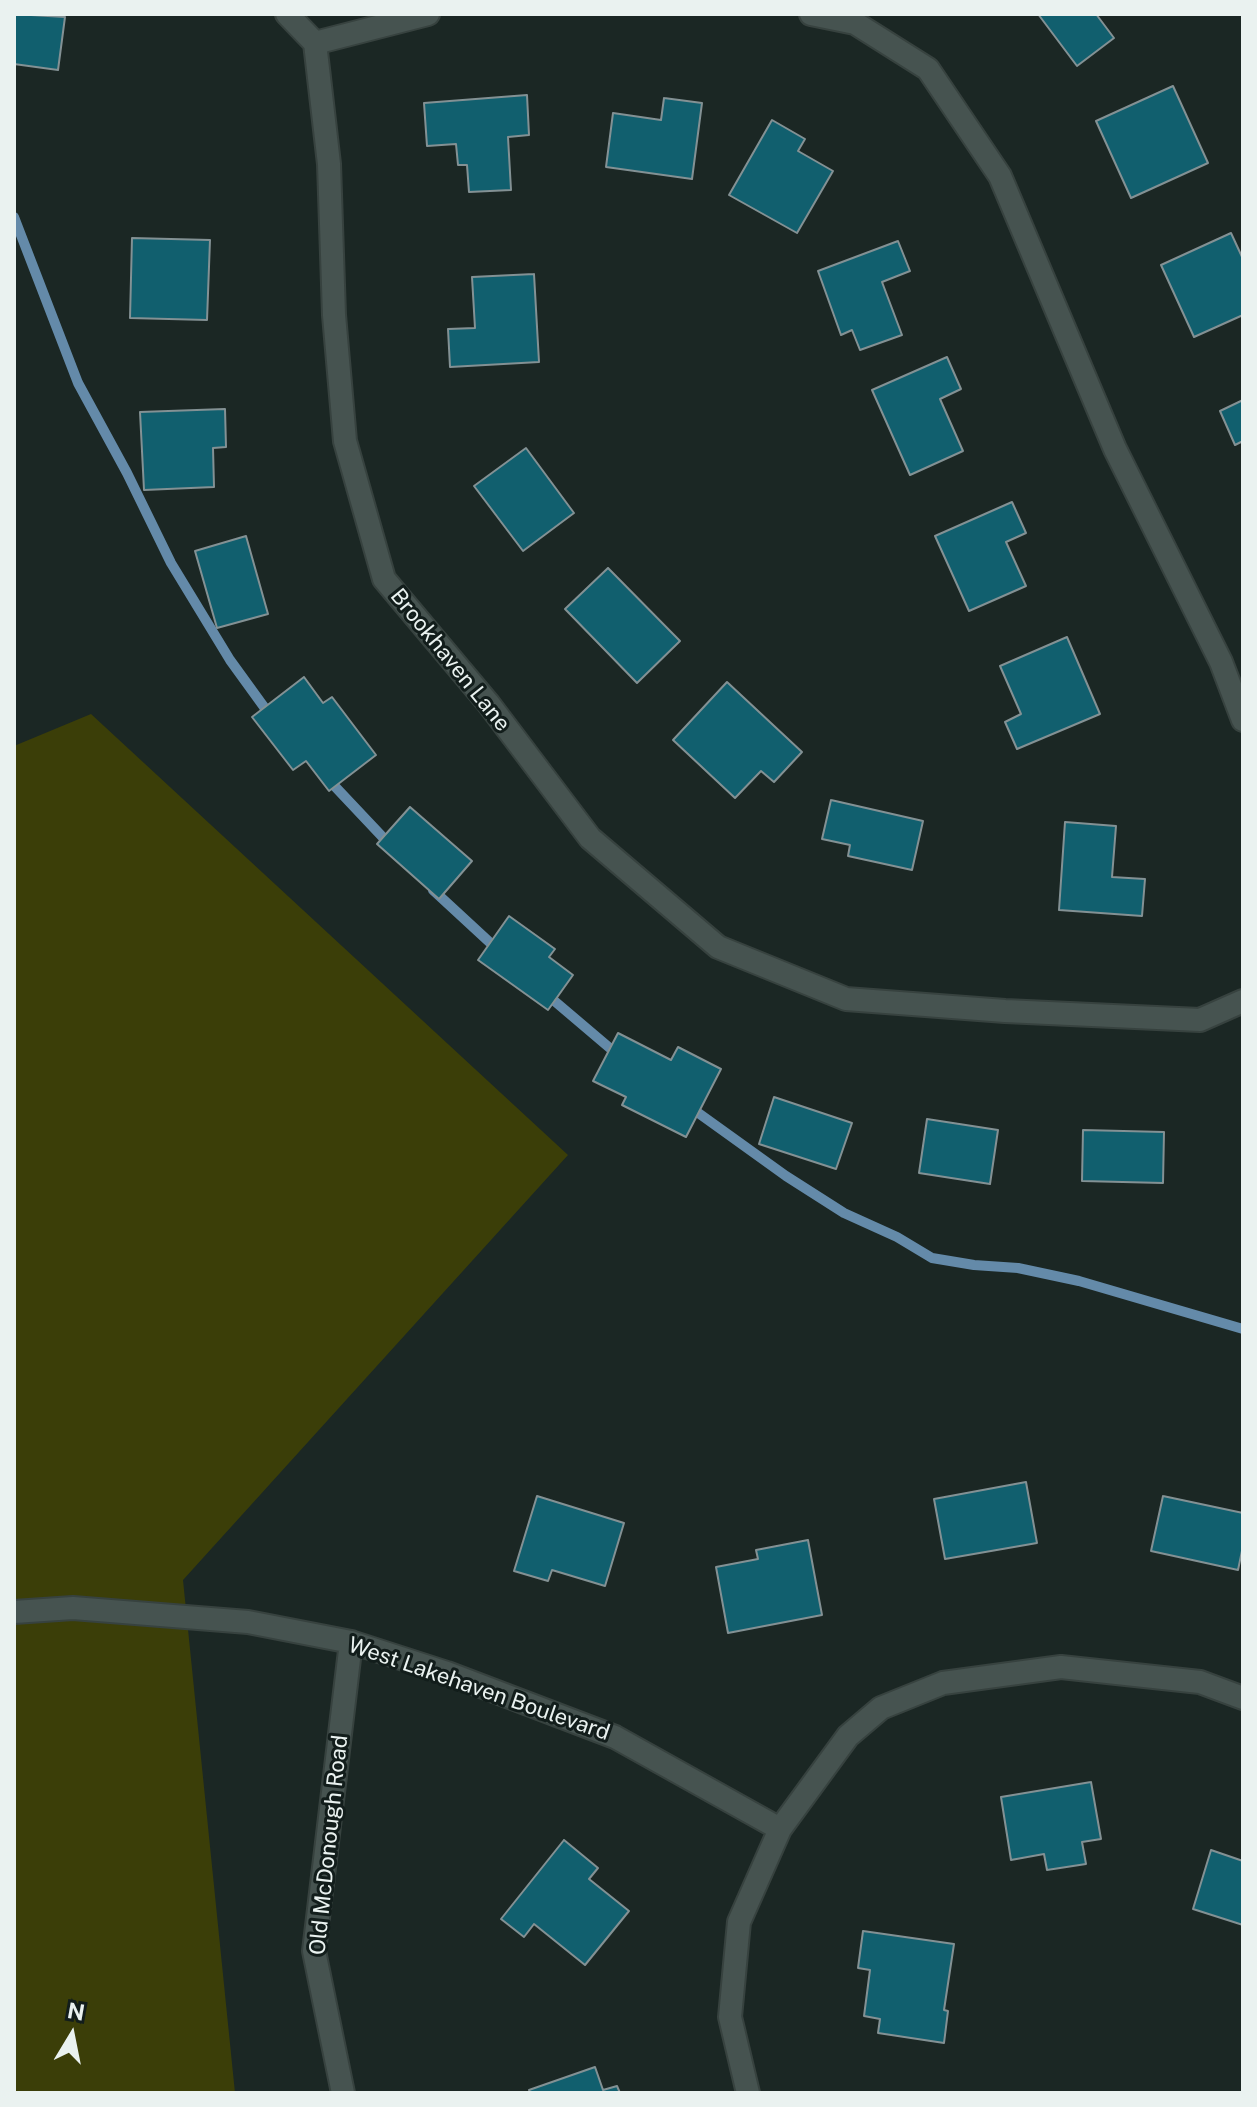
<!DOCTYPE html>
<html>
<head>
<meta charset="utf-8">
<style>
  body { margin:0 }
  #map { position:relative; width:1257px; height:2107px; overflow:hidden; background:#1b2724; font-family:"Public Sans",sans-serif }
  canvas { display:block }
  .frame { position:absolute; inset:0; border:16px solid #eaf2f0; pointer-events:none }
  .north { position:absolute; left:32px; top:1995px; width:80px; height:80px; -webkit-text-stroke:6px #121d1b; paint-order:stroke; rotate:10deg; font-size:22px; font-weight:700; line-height:32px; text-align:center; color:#eaf2f0 }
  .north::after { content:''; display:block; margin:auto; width:28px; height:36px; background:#eaf2f0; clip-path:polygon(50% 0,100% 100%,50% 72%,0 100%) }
</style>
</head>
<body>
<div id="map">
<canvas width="1257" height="2107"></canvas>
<div class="frame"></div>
<div class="north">N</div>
</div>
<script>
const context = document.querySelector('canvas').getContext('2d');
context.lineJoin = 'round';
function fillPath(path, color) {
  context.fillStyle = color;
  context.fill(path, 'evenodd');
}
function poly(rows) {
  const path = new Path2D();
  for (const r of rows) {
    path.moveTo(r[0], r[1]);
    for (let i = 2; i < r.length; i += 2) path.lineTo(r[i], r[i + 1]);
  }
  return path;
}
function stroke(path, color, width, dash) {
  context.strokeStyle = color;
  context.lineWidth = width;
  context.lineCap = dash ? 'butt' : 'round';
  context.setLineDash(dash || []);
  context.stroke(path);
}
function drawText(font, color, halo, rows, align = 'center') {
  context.font = font + ' "Public Sans",sans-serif';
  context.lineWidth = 6;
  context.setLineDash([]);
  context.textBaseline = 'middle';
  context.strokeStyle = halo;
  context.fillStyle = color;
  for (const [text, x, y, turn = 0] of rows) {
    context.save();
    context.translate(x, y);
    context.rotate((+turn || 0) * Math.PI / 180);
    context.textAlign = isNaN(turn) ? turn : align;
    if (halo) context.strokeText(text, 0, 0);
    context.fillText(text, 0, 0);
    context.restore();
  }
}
const green = poly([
  [91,714,568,1155,183,1580,235,2093,14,2093,14,746]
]);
const stream = poly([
  [14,217,78,383,127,473,171,563,230,660,272,718],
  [326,777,392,847],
  [433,890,498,950],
  [545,993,618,1055],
  [690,1107,786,1176,844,1213,897,1237,932,1258,974,1265,1018,1268,1079,1281,1243,1329]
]);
const building = poly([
  [14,14,65,17,58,70,14,64,14,14],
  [1038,14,1096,14,1114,38,1077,66,1038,14],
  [1173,86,1208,163,1131,198,1096,121,1173,86],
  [527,95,529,135,508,137,511,190,469,192,467,165,458,165,456,144,427,146,424,103,527,95],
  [664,98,702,103,692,179,606,167,613,113,661,120,664,98],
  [772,120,805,139,798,151,833,171,797,233,729,195,772,120],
  [1231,233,1243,259,1243,315,1194,337,1161,265,1231,233],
  [132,238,210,240,207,320,130,318,132,238],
  [898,241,910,271,882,282,902,335,860,350,852,330,841,335,818,271,898,241],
  [534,274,539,362,450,367,448,329,475,328,472,277,534,274],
  [947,357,961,389,940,399,963,451,910,475,872,390,947,357],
  [1243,400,1243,441,1235,445,1220,411,1243,400],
  [225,409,226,447,213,448,214,487,144,490,140,412,225,409],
  [526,448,574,513,523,551,474,486,526,448],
  [1012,502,1026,533,1006,542,1026,586,969,611,935,536,1012,502],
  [246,536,268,614,217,628,195,551,246,536],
  [608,568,680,641,637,683,565,609,608,568],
  [1067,637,1100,714,1017,749,1005,722,1021,714,1000,666,1067,637],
  [304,677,323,703,332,697,376,755,329,791,306,761,293,770,252,717,304,677],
  [727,682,802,752,774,782,761,771,735,798,673,740,727,682],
  [831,800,923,821,912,870,848,856,850,845,822,839,831,800],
  [410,807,472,861,439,899,377,844,410,807],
  [1065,822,1116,826,1112,877,1145,879,1142,916,1059,910,1065,822],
  [509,916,555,949,549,957,573,975,548,1010,478,960,509,916],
  [618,1033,671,1060,678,1047,721,1069,686,1137,622,1105,626,1097,593,1081,618,1033],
  [774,1097,852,1123,836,1169,759,1144,774,1097],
  [927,1119,998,1130,990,1184,919,1173,927,1119],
  [1083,1130,1164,1132,1163,1183,1082,1181,1083,1130],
  [1026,1482,1037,1543,945,1559,934,1499,1026,1482],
  [537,1496,624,1523,605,1586,552,1570,548,1581,514,1571,537,1496],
  [1163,1496,1243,1513,1243,1546,1238,1570,1151,1551,1163,1496],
  [808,1540,822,1615,728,1633,716,1567,758,1559,756,1550,808,1540],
  [1091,1782,1101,1839,1082,1842,1086,1864,1047,1870,1044,1854,1011,1860,1001,1797,1091,1782],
  [564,1840,598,1868,589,1879,629,1911,585,1965,534,1924,524,1937,501,1919,564,1840],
  [1211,1850,1243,1861,1243,1925,1193,1909,1211,1850],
  [863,1931,954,1944,944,2010,948,2011,944,2043,878,2033,880,2019,864,2016,870,1970,858,1968,863,1931],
  [595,2067,603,2090,617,2086,620,2093,530,2093,529,2090,595,2067]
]);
const minor = poly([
  [287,14,315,43,329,164,334,315,345,441,384,579,488,703,590,838,718,947,846,999,1005,1011,1200,1020,1243,1001],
  [811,14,855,23,928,69,1000,176,1115,449,1221,662,1243,720],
  [315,43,428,14],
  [14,1612,73,1608,248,1622,351,1642,447,1673,615,1737,780,1829],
  [343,2093,314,1951,351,1642],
  [748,2093,730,2017,739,1922,780,1829,848,1736,881,1708,943,1683,1061,1667,1200,1682,1243,1698]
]);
const streetNames = [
  ["Brookhaven Lane",450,660,51],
  ["West Lakehaven Boulevard",479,1689,19],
  ["Old McDonough Road",329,1845,-84]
];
fillPath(green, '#3b3e08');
stroke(stream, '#648aa9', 10);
fillPath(building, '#115f6e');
stroke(building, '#839194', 2);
stroke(minor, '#37423f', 26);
stroke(minor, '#465350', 22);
drawText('22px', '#eaf2f0', '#121d1b', streetNames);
</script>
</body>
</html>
